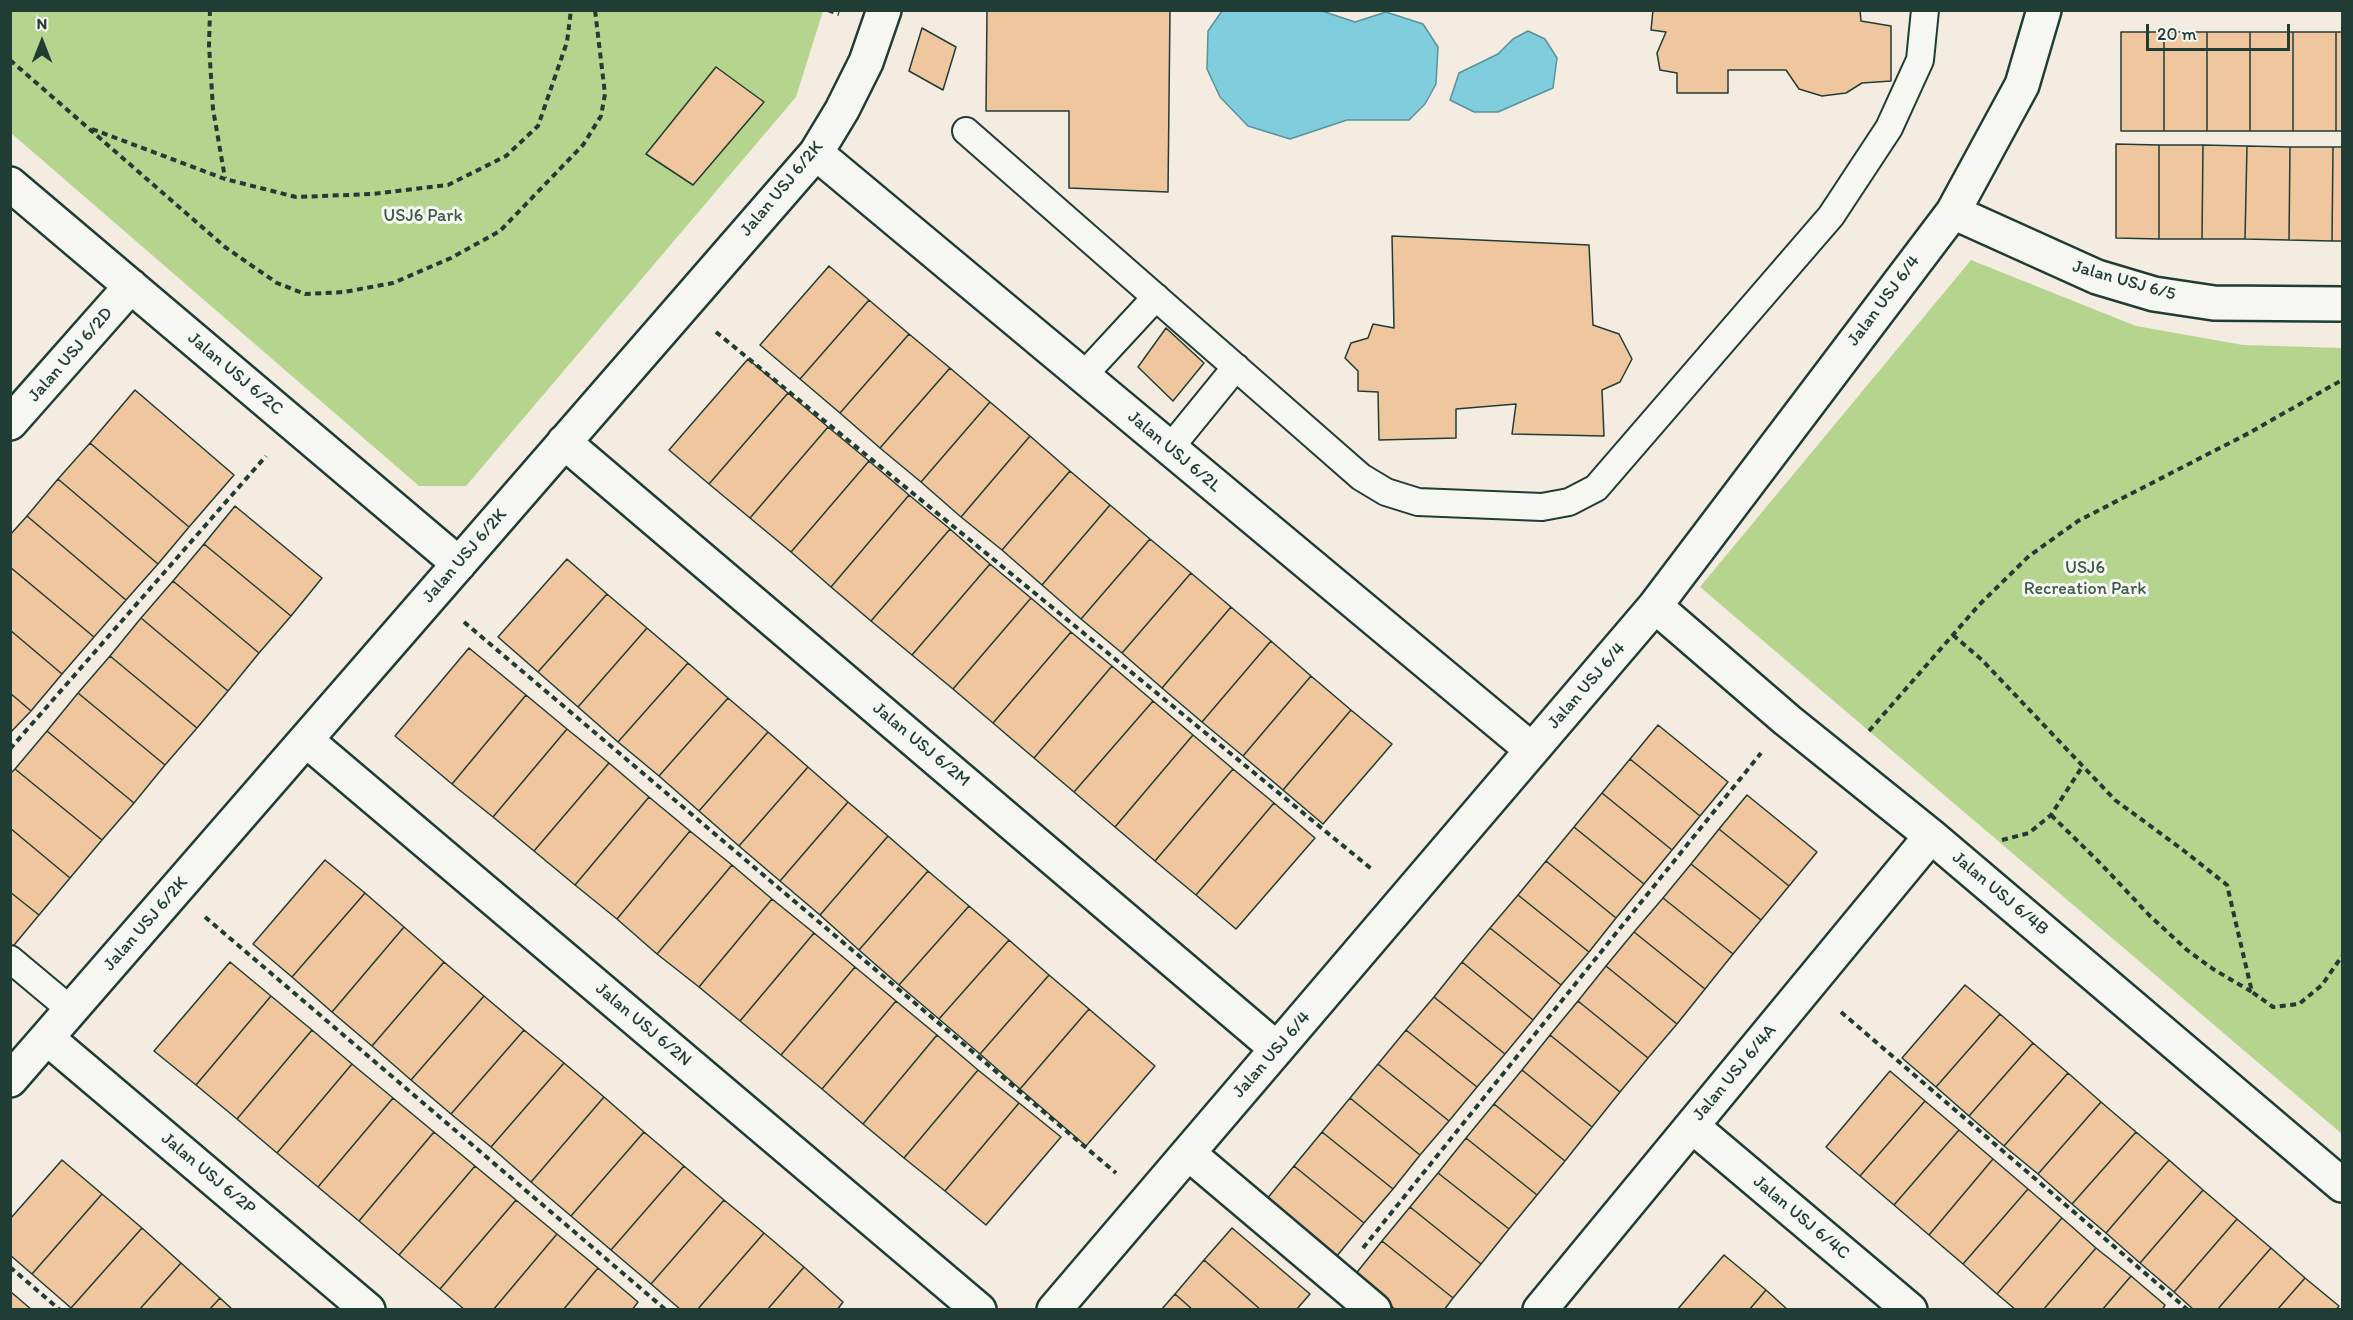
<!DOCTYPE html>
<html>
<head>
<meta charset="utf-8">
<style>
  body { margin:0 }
  #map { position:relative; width:2353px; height:1320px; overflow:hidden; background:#f5ece1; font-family:Itim,sans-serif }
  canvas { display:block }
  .frame { position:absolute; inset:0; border:12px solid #1f3d34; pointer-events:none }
  .north { position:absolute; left:12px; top:12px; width:60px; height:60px; -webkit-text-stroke:4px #f6f6f2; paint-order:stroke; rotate:0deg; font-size:16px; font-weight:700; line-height:24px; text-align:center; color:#1f3d34 }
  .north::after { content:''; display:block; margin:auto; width:21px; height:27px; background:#1f3d34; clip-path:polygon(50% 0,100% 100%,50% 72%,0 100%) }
  .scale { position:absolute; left:2146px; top:24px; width:144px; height:27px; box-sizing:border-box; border:3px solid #1f3d34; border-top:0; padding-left:8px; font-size:18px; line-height:21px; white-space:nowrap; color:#1f3d34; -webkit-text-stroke:4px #f6f6f2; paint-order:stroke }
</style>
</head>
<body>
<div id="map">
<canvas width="2353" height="1320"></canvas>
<div class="frame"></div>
<div class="north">N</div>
<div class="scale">20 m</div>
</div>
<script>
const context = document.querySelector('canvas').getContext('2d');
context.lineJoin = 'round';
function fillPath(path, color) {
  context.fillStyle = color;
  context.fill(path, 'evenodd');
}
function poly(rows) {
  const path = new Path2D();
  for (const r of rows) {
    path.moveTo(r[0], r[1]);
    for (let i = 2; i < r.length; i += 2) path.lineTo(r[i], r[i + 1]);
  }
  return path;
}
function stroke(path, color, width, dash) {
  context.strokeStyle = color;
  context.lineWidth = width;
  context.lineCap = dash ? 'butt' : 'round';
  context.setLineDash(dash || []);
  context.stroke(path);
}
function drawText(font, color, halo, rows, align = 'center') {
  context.font = font + ' Itim,sans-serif';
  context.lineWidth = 6;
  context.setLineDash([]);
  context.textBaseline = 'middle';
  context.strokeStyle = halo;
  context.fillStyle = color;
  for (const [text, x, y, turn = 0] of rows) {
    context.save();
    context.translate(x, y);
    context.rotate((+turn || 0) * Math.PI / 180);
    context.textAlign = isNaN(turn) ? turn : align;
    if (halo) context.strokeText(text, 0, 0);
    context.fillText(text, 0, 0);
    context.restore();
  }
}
const green = poly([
  [11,11,823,11,796,97,466,486,419,486,11,133],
  [1971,260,2136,326,2243,345,2342,348,2342,1134,1700,587]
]);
const water = poly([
  [1222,11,1322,11,1355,22,1386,12,1423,24,1438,47,1436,84,1425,104,1409,120,1347,120,1290,139,1248,126,1220,97,1207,69,1208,31,1222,11],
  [1528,31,1545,39,1557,58,1553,88,1498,112,1474,112,1450,100,1459,73,1498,54,1513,39,1528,31]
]);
const building = poly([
  [987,10,1170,10,1168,192,1069,188,1069,111,986,111,987,10],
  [1860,10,1861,21,1891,26,1891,81,1862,83,1846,93,1822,96,1799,89,1786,70,1728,70,1728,93,1677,93,1677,73,1660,70,1657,53,1666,32,1651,30,1653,10,1860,10],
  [922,28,956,47,943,90,909,71,922,28],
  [2121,32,2164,32,2164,131,2121,131,2121,32],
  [2164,32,2207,32,2207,131,2164,131,2164,32],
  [2207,32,2250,32,2250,131,2207,131,2207,32],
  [2250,32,2293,32,2293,131,2250,131,2250,32],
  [2293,32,2336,32,2336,131,2293,131,2293,32],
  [2336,32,2342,32,2342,131,2336,131,2336,32],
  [716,67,764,102,693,185,646,154,716,67],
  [2116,144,2159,145,2159,239,2116,238,2116,144],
  [2159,145,2203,145,2202,239,2159,239,2159,145],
  [2203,145,2247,146,2245,239,2202,239,2203,145],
  [2247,146,2290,147,2289,240,2245,239,2247,146],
  [2290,147,2333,147,2332,241,2289,240,2290,147],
  [2333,147,2342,147,2342,241,2332,241,2333,147],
  [1392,236,1589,245,1593,325,1619,334,1632,359,1620,382,1602,390,1604,436,1512,434,1516,404,1456,409,1456,438,1379,440,1378,392,1358,391,1358,371,1345,358,1351,343,1368,338,1373,324,1394,328,1392,236],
  [829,266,869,300,800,379,760,345,829,266],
  [869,300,909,334,840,413,800,379,869,300],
  [1166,328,1204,363,1173,401,1138,367,1166,328],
  [909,334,950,368,880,448,840,413,909,334],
  [748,359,788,393,709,484,669,450,748,359],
  [950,368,990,402,921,482,880,448,950,368],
  [135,390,234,475,189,527,90,443,135,390],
  [788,393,828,427,750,518,709,484,788,393],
  [990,402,1030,436,961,517,921,482,990,402],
  [828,427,869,461,791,552,750,518,828,427],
  [1030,436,1070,471,1002,550,961,517,1030,436],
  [90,443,189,527,158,564,58,479,90,443],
  [869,461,909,495,831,587,791,552,869,461],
  [1070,471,1110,505,1042,585,1002,550,1070,471],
  [58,479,158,564,126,600,27,516,58,479],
  [909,495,950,529,871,621,831,587,909,495],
  [1110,505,1150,539,1081,619,1042,585,1110,505],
  [235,506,322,578,291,616,204,544,235,506],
  [27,516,126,600,94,637,10,567,10,535,27,516],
  [950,529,990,564,912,655,871,621,950,529],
  [1150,539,1191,573,1122,653,1081,619,1150,539],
  [204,544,291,616,259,653,173,581,204,544],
  [567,559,607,594,538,672,498,637,567,559],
  [990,564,1031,598,953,689,912,655,990,564],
  [10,567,94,637,62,674,10,630,10,567],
  [1191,573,1231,607,1162,688,1122,653,1191,573],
  [173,581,259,653,228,691,141,618,173,581],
  [607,594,647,628,578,707,538,672,607,594],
  [1031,598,1071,632,993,723,953,689,1031,598],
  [1231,607,1271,641,1202,722,1162,688,1231,607],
  [141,618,228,691,197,728,110,656,141,618],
  [647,628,688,663,618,742,578,707,647,628],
  [10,630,62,674,31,711,10,693,10,630],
  [1071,632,1112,666,1034,758,993,723,1071,632],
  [1271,641,1311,676,1243,756,1202,722,1271,641],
  [469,648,526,695,452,784,395,736,469,648],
  [110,656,197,728,165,765,78,693,110,656],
  [688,663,728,698,659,776,618,742,688,663],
  [1112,666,1153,701,1074,792,1034,758,1112,666],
  [1311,676,1351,710,1283,790,1243,756,1311,676],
  [10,693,31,711,10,733,10,693],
  [78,693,165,765,134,803,47,731,78,693],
  [526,695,567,729,493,817,452,784,526,695],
  [728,698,768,732,699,811,659,776,728,698],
  [1153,701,1193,735,1115,827,1074,792,1153,701],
  [1351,710,1392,744,1323,824,1283,790,1351,710],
  [1658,725,1728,782,1700,816,1630,759,1658,725],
  [567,729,609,763,534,851,493,817,567,729],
  [47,731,134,803,102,840,15,769,47,731],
  [768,732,808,767,739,846,699,811,768,732],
  [1193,735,1233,769,1155,861,1115,827,1193,735],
  [1630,759,1700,816,1672,850,1602,793,1630,759],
  [609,763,649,797,575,885,534,851,609,763],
  [808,767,848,802,780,881,739,846,808,767],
  [15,769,102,840,70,878,10,828,10,774,15,769],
  [1233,769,1274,803,1196,895,1155,861,1233,769],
  [1602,793,1672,850,1644,884,1574,827,1602,793],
  [1747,795,1817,852,1789,886,1719,829,1747,795],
  [649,797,690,831,617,919,575,885,649,797],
  [848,802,888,836,820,915,780,881,848,802],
  [1274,803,1315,838,1236,929,1196,895,1274,803],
  [1574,827,1644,884,1616,918,1546,861,1574,827],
  [10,828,70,878,39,915,10,892,10,828],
  [1719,829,1789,886,1761,920,1691,864,1719,829],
  [690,831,732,865,657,954,617,919,690,831],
  [888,836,928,871,859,950,820,915,888,836],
  [325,860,365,893,292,977,253,944,325,860],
  [1546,861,1616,918,1589,952,1518,895,1546,861],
  [1691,864,1761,920,1733,954,1663,898,1691,864],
  [732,865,772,899,699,987,657,954,732,865],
  [928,871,969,906,899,985,859,950,928,871],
  [10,892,39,915,10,950,10,892],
  [365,893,404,927,332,1012,292,977,365,893],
  [1518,895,1589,952,1561,985,1490,928,1518,895],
  [1663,898,1733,954,1705,989,1634,932,1663,898],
  [772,899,814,933,740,1021,699,987,772,899],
  [969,906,1009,940,939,1019,899,985,969,906],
  [404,927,444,962,372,1046,332,1012,404,927],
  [1490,928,1561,985,1533,1020,1462,962,1490,928],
  [1634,932,1705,989,1677,1024,1606,966,1634,932],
  [814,933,855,967,781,1055,740,1021,814,933],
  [1009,940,1049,975,980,1054,939,1019,1009,940],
  [230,962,271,996,196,1085,154,1051,230,962],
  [444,962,484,996,411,1080,372,1046,444,962],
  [1462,962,1533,1020,1505,1054,1434,997,1462,962],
  [1606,966,1677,1024,1648,1058,1578,1001,1606,966],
  [855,967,896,1001,822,1089,781,1055,855,967],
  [1049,975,1089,1009,1020,1089,980,1054,1049,975],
  [1965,985,2000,1014,1936,1087,1902,1058,1965,985],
  [271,996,312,1030,237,1119,196,1085,271,996],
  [484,996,524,1030,451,1114,411,1080,484,996],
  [1434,997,1505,1054,1477,1087,1406,1030,1434,997],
  [896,1001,937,1035,863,1124,822,1089,896,1001],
  [1578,1001,1648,1058,1620,1092,1550,1035,1578,1001],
  [1089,1009,1155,1066,1086,1146,1020,1089,1089,1009],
  [2000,1014,2033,1043,1969,1116,1936,1087,2000,1014],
  [312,1030,352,1064,277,1153,237,1119,312,1030],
  [524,1030,564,1063,491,1147,451,1114,524,1030],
  [1406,1030,1477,1087,1449,1121,1378,1064,1406,1030],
  [937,1035,978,1070,904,1158,863,1124,937,1035],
  [1550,1035,1620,1092,1592,1127,1522,1070,1550,1035],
  [2033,1043,2068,1073,2004,1146,1969,1116,2033,1043],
  [564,1063,604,1097,531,1182,491,1147,564,1063],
  [352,1064,393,1098,318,1187,277,1153,352,1064],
  [1378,1064,1449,1121,1420,1155,1350,1098,1378,1064],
  [978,1070,1019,1103,945,1191,904,1158,978,1070],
  [1522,1070,1592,1127,1565,1161,1494,1104,1522,1070],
  [1890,1071,1925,1101,1860,1176,1826,1147,1890,1071],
  [2068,1073,2101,1102,2038,1174,2004,1146,2068,1073],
  [604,1097,644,1132,571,1216,531,1182,604,1097],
  [393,1098,434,1132,359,1221,318,1187,393,1098],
  [1350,1098,1420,1155,1393,1189,1322,1132,1350,1098],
  [1925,1101,1959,1130,1894,1205,1860,1176,1925,1101],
  [2101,1102,2136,1132,2072,1204,2038,1174,2101,1102],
  [1019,1103,1061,1137,986,1225,945,1191,1019,1103],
  [1494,1104,1565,1161,1537,1195,1466,1138,1494,1104],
  [1959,1130,1993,1159,1929,1235,1894,1205,1959,1130],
  [434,1132,475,1166,399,1255,359,1221,434,1132],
  [644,1132,684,1166,611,1250,571,1216,644,1132],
  [1322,1132,1393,1189,1364,1223,1294,1166,1322,1132],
  [2136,1132,2169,1160,2106,1233,2072,1204,2136,1132],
  [1466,1138,1537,1195,1509,1229,1438,1173,1466,1138],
  [1993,1159,2028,1189,1963,1264,1929,1235,1993,1159],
  [62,1160,102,1194,32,1274,10,1255,10,1219,62,1160],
  [2169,1160,2203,1190,2140,1263,2106,1233,2169,1160],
  [475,1166,516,1200,440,1289,399,1255,475,1166],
  [684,1166,724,1200,651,1284,611,1250,684,1166],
  [1294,1166,1364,1223,1336,1257,1266,1200,1294,1166],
  [1438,1173,1509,1229,1481,1264,1410,1207,1438,1173],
  [2028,1189,2062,1218,1997,1294,1963,1264,2028,1189],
  [2203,1190,2237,1219,2174,1292,2140,1263,2203,1190],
  [102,1194,142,1228,71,1308,32,1274,102,1194],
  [516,1200,557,1234,493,1310,465,1310,440,1289,516,1200],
  [724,1200,764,1233,697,1310,681,1310,651,1284,724,1200],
  [1410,1207,1481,1264,1453,1298,1382,1241,1410,1207],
  [2062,1218,2096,1248,2043,1310,2016,1310,1997,1294,2062,1218],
  [2237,1219,2271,1248,2217,1310,2194,1310,2174,1292,2237,1219],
  [142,1228,181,1263,139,1310,73,1310,71,1308,142,1228],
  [1232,1228,1310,1294,1296,1310,1261,1310,1204,1260,1232,1228],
  [764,1233,804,1267,767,1310,697,1310,764,1233],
  [557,1234,598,1268,563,1310,493,1310,557,1234],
  [1382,1241,1453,1298,1444,1310,1396,1310,1354,1276,1382,1241],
  [2096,1248,2131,1276,2102,1310,2043,1310,2096,1248],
  [2271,1248,2305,1278,2277,1310,2217,1310,2271,1248],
  [1724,1255,1766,1290,1749,1310,1677,1310,1724,1255],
  [1204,1260,1261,1310,1193,1310,1175,1294,1204,1260],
  [181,1263,220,1298,209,1310,139,1310,181,1263],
  [804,1267,843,1302,837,1310,767,1310,804,1267],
  [598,1268,638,1302,632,1310,563,1310,598,1268],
  [2131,1276,2165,1305,2162,1310,2102,1310,2131,1276],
  [2305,1278,2339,1306,2336,1310,2277,1310,2305,1278],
  [1766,1290,1788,1310,1749,1310,1766,1290],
  [11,1292,32,1310,10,1310,11,1292],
  [1175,1294,1193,1310,1161,1310,1175,1294],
  [220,1298,233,1310,209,1310,220,1298]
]);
const path = poly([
  [210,10,209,45,213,109,225,178],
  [828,10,839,14],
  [10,60,225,247,277,283,305,294,344,292,393,283,451,258,500,231,583,145,601,116,605,94,595,10],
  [92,129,225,179,296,197,373,194,448,185,506,156,538,126,567,42,571,10],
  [716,332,1374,871],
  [464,622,1116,1173],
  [1953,635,1982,660,2115,800,2183,850,2227,885,2252,992,2273,1007,2299,1004,2322,985,2342,956],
  [1869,731,1979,605,2029,556,2078,521,2249,433,2342,380],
  [10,749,266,456],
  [2051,815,2102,865,2149,915,2187,950,2213,969,2252,992],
  [2002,840,2029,833,2051,815,2082,767],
  [205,917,666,1310],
  [1841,1012,2188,1310],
  [1363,1248,1761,753],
  [10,1267,60,1310]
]);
const service = poly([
  [966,131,1361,477,1386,492,1418,502,1542,507,1569,502,1596,488,1831,216,1889,128,1920,60,1925,10],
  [1083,376,1156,297],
  [1170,448,1236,367],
  [10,959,71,1010]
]);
const minor = poly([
  [816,153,1532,750],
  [10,184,459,564],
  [1953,212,2097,277,2154,294,2214,303,2342,304],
  [10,423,131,286],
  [564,442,1277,1049],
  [1655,606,1787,720,1931,836,2342,1185],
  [306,740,979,1310],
  [47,1038,368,1310],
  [10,1080,816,153,842,110,866,62,884,10],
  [1692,1126,1910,1310],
  [1188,1153,1374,1310],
  [1054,1310,1655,606,1953,212,2022,85,2044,10],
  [1540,1310,1931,836]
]);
const streetNames = [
  ["Jalan USJ 6/2K",782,189,-50],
  ["Jalan USJ 6/5",2124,281,16],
  ["Jalan USJ 6/4",1884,301,-53],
  ["Jalan USJ 6/2D",71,355,-49],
  ["Jalan USJ 6/2C",235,374,40],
  ["Jalan USJ 6/2L",1174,452,40],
  ["Jalan USJ 6/2K",465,556,-49],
  ["Jalan USJ 6/4",1587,686,-49],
  ["Jalan USJ 6/2M",921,745,40],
  ["Jalan USJ 6/4B",2000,894,40],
  ["Jalan USJ 6/2K",146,924,-49],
  ["Jalan USJ 6/2N",643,1025,40],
  ["Jalan USJ 6/4",1272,1055,-49],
  ["Jalan USJ 6/4A",1735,1073,-50],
  ["Jalan USJ 6/2P",208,1174,40],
  ["Jalan USJ 6/4C",1801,1218,40]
];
const parkNames = [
  ["USJ6 Park",423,216],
  ["USJ6",2085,568],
  ["Recreation Park",2085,589]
];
fillPath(green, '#b5d48d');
fillPath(water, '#7fcddd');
stroke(water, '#599399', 1.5);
fillPath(building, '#f0c69f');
stroke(building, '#1f3d34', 1.5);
stroke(service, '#1f3d34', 30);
stroke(minor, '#1f3d34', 38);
stroke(path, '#1f3d34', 4, [6, 4.5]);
stroke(service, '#f6f6f2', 26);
stroke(minor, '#f6f6f2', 33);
drawText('18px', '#1f3d34', '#f6f6f2', streetNames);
drawText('18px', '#3d5b46', '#f6f6f2', parkNames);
</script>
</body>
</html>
